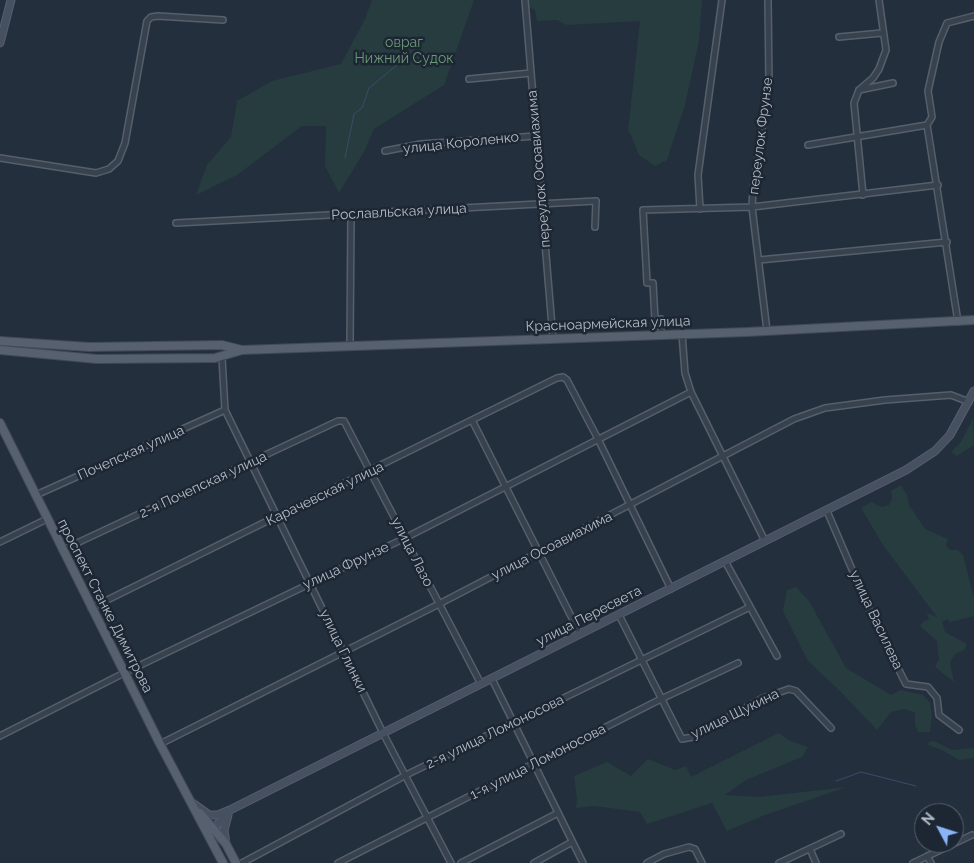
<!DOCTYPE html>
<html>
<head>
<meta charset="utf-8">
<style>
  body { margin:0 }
  #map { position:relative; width:974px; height:863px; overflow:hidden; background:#242f3e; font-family:Raleway,sans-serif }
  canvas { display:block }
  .north { position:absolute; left:914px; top:803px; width:50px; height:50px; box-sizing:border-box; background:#1d2633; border:1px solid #59626f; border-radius:50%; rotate:310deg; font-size:14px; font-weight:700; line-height:20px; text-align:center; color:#b4bcc9 }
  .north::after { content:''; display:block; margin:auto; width:18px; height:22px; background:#8ab4f8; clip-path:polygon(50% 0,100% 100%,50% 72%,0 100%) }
</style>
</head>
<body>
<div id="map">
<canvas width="974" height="863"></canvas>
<div class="north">N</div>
</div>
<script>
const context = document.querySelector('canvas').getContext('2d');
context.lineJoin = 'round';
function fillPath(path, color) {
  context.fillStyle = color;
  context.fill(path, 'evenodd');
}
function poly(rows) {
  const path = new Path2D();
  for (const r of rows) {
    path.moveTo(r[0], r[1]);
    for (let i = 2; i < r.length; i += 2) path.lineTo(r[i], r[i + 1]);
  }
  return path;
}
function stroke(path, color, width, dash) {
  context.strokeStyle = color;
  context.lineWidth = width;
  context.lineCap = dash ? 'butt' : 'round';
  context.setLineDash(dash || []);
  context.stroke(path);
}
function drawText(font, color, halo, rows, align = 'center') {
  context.font = font + ' Raleway,sans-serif';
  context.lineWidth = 5;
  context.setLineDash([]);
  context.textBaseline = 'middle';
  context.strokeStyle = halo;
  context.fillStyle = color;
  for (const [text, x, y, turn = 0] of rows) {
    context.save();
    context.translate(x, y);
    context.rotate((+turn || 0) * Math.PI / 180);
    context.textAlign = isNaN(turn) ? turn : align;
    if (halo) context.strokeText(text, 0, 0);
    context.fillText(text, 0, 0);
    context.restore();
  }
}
const green = poly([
  [372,0,474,0,444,85,374,129,365,150,339,193,325,166,326,126,302,126,237,175,196,195,207,165,231,137,237,101,272,81,341,64,365,19],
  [528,0,702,0,699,41,685,105,667,160,655,166,639,155,631,135,628,131,640,21,567,25,557,20,537,21,535,10,527,6],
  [973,418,974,445,957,456,951,452,961,442],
  [901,485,907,495,909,505,925,529,948,539,946,545,950,550,958,550,963,555,974,598,974,616,950,622,947,619,942,622,945,632,967,644,964,650,955,654,950,663,954,682,935,667,939,659,937,641,920,626,924,621,929,620,927,613,937,617,883,545,861,508,871,502,882,507,889,505,892,499,891,491],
  [796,587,809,601,846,668,891,695,901,690,923,695,930,703,932,714,930,732,918,732,915,725,915,713,904,709,891,712,877,730,840,691,808,661,783,611,787,590],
  [779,733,790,741,808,747,802,757,746,780,725,795,758,797,847,787,765,815,727,831,712,803,647,824,640,812,594,806,576,808,577,799,574,776,607,762,631,776,648,759,675,770,686,766,691,777],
  [934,741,952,750,974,748,974,758,959,760,942,750,928,745,929,742]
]);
const stream = poly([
  [345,158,354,114,362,108,369,88,397,65,404,40],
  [836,781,861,772,916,786]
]);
const minor = poly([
  [525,0,553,339],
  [839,37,882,33],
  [469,79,531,73],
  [859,90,893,83],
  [808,145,927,125],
  [385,151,421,144,536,136],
  [0,158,96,173,109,169,118,161,125,143,147,21,151,17,158,16,223,20],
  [863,195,854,103,859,90,873,78,879,69,886,50,879,0],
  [700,209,698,175,722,0],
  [176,223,596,201,595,227],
  [759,260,947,242],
  [958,322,927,125,932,117,928,91,939,42,947,23,974,16],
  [767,331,752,207,753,189,769,83,768,0],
  [682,334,685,373,691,392,765,541],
  [661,335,661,319,655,320,653,283,647,283,643,210,752,207,938,185],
  [350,346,351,214],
  [222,358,225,410,383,733,451,863],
  [472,420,580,634],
  [36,495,225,410],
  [827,511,875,623,906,684,928,687,937,698,939,715,959,730],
  [0,542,47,519],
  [62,550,338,421,344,421,481,684],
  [725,561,777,656],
  [91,608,557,378,563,377,567,380,598,439,671,589],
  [619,615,682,739,693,737,763,698,789,689,796,691,831,728],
  [492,679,583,863],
  [0,736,124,673,405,538,691,392],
  [160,744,439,604,794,419,825,408,885,400,951,395,969,402],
  [810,849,816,863],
  [927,856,931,863],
  [242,863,406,775,750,607],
  [338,863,661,699,738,663],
  [461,863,558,813],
  [534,863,572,842],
  [647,863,664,854,689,847,695,849,702,863],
  [779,863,841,834],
  [913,863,972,835]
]);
const secondary = poly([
  [0,43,11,0],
  [191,802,209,815,218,815,230,810,906,470,935,451,950,435,974,391],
  [213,834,216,826,228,812],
  [226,844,224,830,228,815]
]);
const primary = poly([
  [0,341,89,347,222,345,242,350,747,332,974,320],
  [0,350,97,359,215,358,242,350],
  [0,423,160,744,223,863],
  [200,813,226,844,236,863]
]);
const parkNames = [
  ["овраг",404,43],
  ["Нижний Судок",404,59]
];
const streetNames = [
  ["переулок Фрунзе",761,136,-83],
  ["улица Короленко",461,143,-6],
  ["переулок Осоавиахима",539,169,-95],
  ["Рославльская улица",399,212,-3],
  ["Красноармейская улица",608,324,-2],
  ["Почепская улица",131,453,-24],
  ["2-я Почепская улица",203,485,-25],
  ["Карачевская улица",325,494,-26],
  ["улица Осоавиахима",552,546,-27],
  ["улица Лазо",412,552,63],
  ["улица Фрунзе",346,566,-25],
  ["проспект Станке Димитрова",105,606,63],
  ["улица Пересвета",589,616,-27],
  ["улица Василева",876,620,65],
  ["улица Глинки",343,651,64],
  ["улица Щукина",735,714,-26],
  ["2-я улица Ломоносова",495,732,-26],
  ["1-я улица Ломоносова",538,762,-27]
];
fillPath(green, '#263c3f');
stroke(stream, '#394c67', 1);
stroke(minor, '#565f6c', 8);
stroke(secondary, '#565f6c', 9);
stroke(primary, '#414a57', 10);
stroke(minor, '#38414e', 5);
stroke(secondary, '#465061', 7);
stroke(primary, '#56606e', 8);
drawText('14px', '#6b9a76', '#1d2633', parkNames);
drawText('14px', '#b4bcc9', '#1d2633', streetNames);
</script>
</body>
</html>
